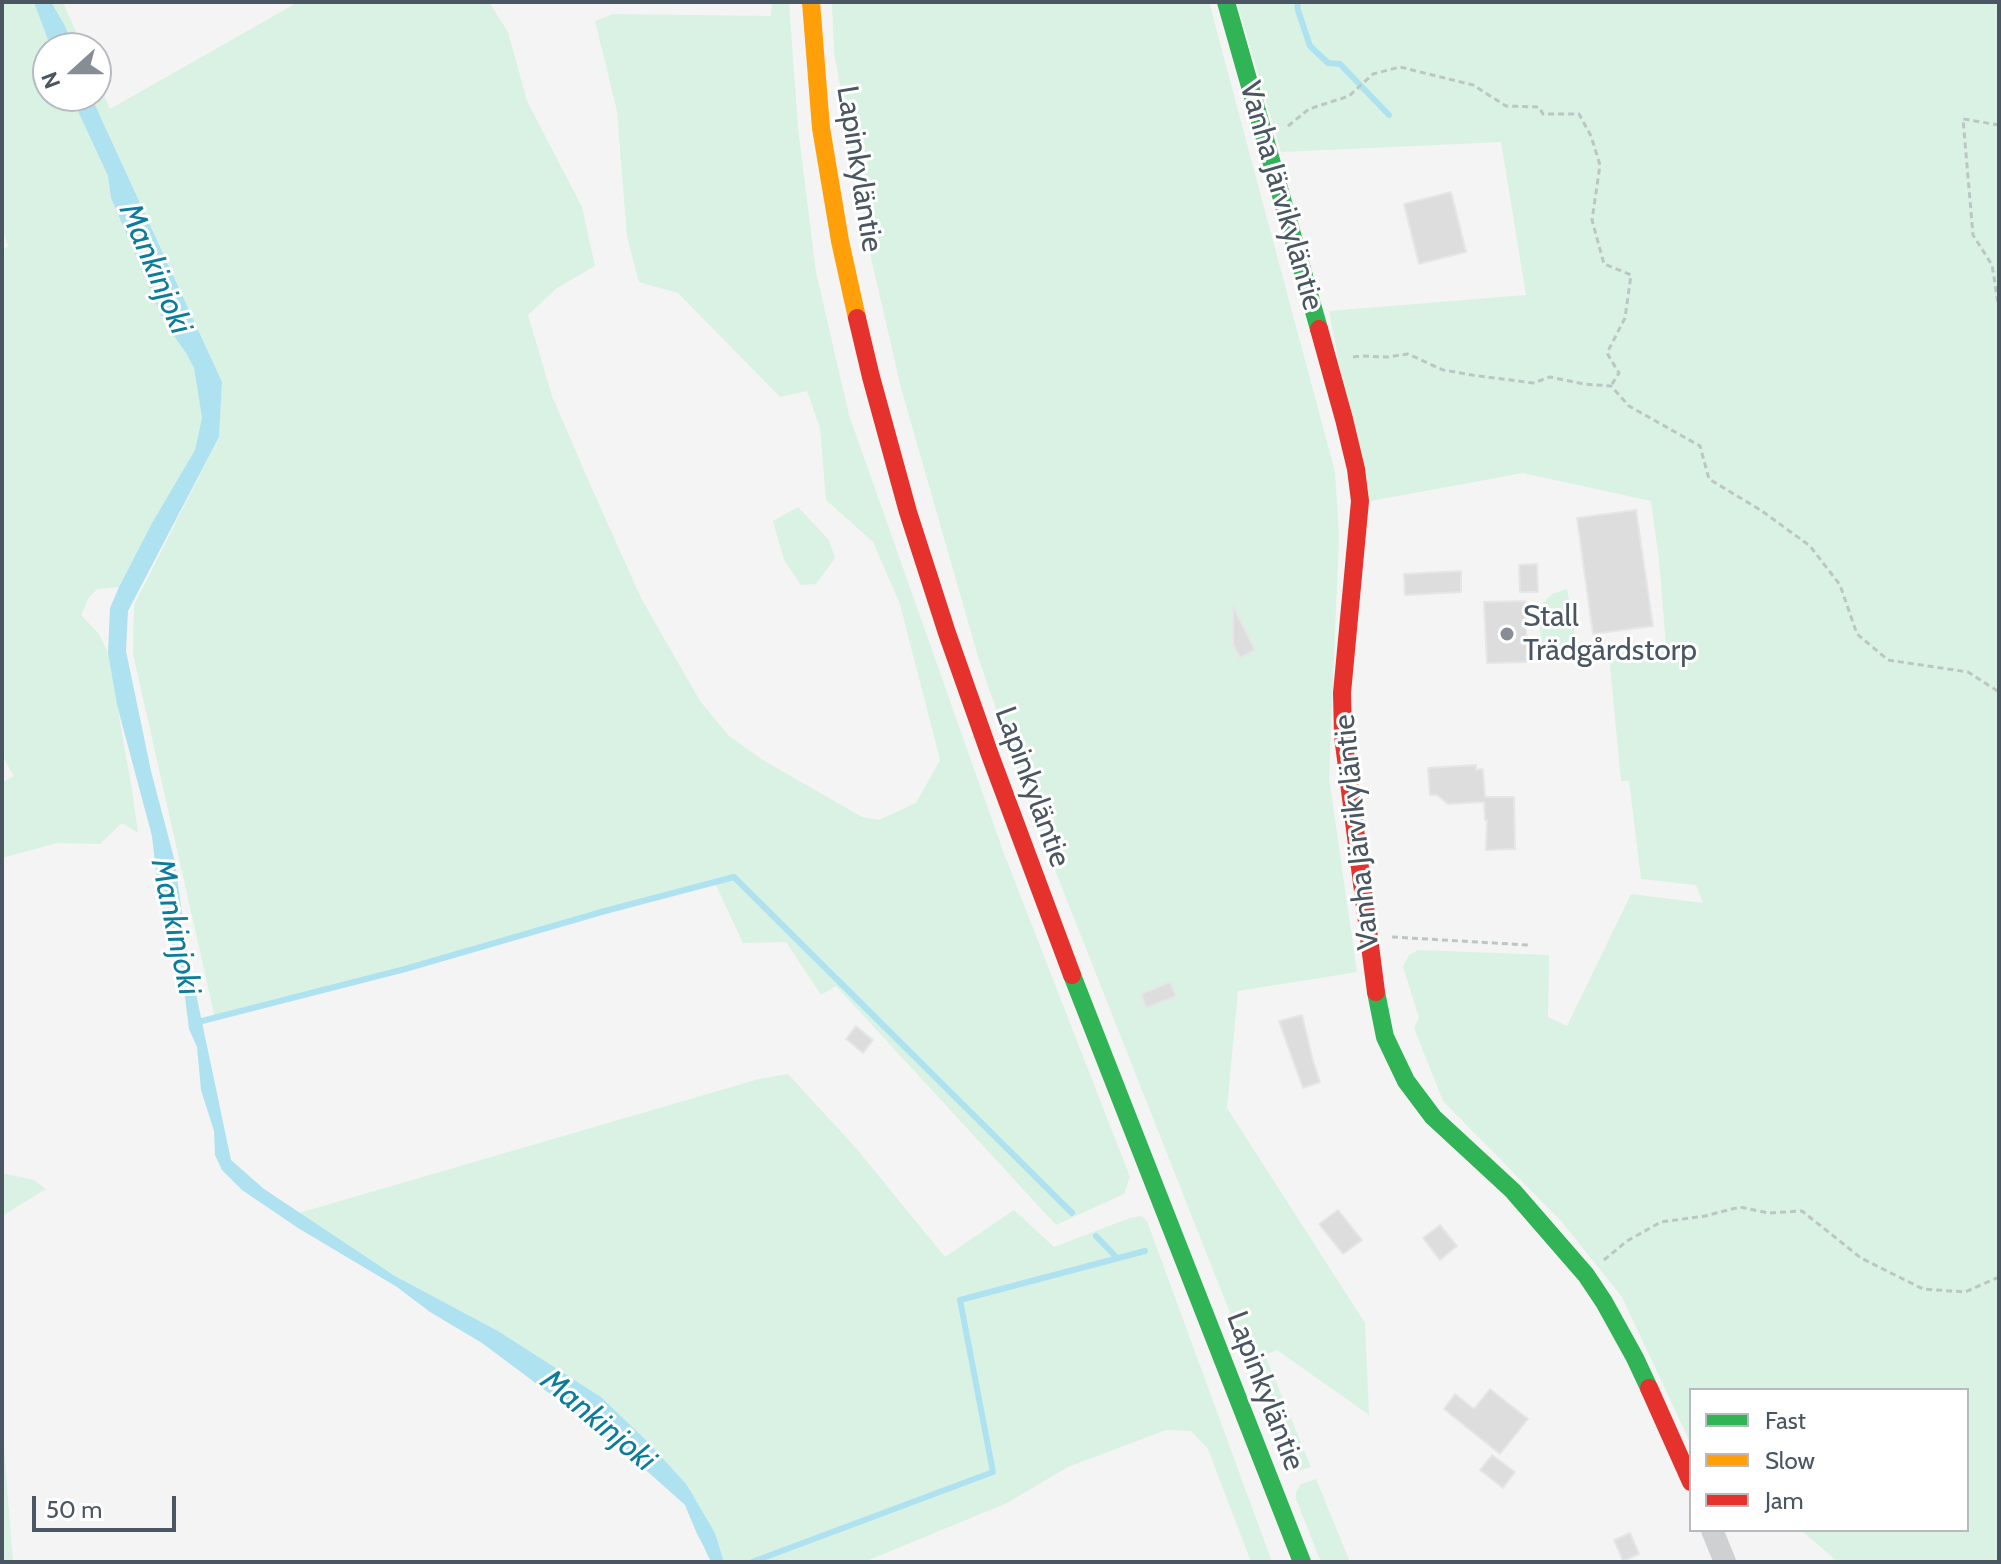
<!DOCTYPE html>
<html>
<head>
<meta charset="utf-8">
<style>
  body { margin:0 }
  #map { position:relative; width:2001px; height:1564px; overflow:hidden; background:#f4f4f4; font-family:Cabin,sans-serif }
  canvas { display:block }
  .frame { position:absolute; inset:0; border:4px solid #4a5661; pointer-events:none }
  .legend { position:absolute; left:1689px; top:1388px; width:280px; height:144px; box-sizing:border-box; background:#fff; border:2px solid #b7bbc0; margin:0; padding:10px 14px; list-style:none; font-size:24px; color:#4a5661 }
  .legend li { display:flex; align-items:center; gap:16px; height:40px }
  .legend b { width:40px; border:2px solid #b7bbc0 }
  .north { position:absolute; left:32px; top:32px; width:80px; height:80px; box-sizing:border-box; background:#fff; border:2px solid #b7bbc0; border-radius:50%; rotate:249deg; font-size:22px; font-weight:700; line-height:32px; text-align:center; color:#4a5661 }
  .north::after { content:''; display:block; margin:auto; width:28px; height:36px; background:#868d94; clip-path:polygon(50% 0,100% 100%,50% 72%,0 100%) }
  .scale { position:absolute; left:32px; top:1496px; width:144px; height:36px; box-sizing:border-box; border:4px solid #4a5661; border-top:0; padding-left:10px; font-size:24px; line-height:28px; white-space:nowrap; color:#4a5661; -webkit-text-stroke:6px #fff; paint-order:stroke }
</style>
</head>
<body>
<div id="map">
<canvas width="2001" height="1564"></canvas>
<div class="frame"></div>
<ul class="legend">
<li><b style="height:10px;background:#30b455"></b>Fast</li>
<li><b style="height:10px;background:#ff9f0a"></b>Slow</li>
<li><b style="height:10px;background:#e5322d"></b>Jam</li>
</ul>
<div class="north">N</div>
<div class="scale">50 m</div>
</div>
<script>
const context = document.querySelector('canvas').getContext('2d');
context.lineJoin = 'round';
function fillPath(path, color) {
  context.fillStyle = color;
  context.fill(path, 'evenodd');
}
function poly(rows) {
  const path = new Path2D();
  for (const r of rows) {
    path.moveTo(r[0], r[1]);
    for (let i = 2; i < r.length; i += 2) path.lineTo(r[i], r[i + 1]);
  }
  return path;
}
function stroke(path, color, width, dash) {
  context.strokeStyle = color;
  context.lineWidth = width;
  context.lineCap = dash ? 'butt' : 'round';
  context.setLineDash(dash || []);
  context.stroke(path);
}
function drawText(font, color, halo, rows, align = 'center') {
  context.font = font + ' Cabin,sans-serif';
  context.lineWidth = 6;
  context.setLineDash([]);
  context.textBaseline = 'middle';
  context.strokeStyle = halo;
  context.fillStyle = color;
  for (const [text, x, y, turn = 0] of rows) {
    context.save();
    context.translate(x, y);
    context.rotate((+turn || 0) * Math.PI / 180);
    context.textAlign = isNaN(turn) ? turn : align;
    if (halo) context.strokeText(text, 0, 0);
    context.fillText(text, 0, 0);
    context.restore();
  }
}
const green = poly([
  [2,2,63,2,83,48,48,48,48,96,96,96,96,77,110,109,293,5,292,2,489,2,508,32,527,101,582,207,595,266,557,288,528,315,552,396,586,475,641,598,700,701,729,736,763,760,862,817,879,820,916,803,940,760,900,604,873,542,826,500,820,428,807,391,780,397,678,293,639,282,627,237,617,111,595,21,613,14,771,16,772,2,789,2,798,128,816,272,849,415,1003,851,1130,1177,1124,1194,1056,1225,836,986,821,995,786,942,743,943,714,881,405,969,215,1018,133,654,134,605,219,437,222,382,100,115,84,124,108,176,111,198,164,322,186,353,194,368,202,418,195,450,152,523,119,587,97,589,88,599,81,615,99,634,108,653,132,790,138,833,122,823,100,844,57,843,2,858,2,783,14,776,2,755,2,251,8,246,2,228],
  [832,2,1209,2,1335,472,1339,536,1329,778,1357,972,1238,991,1227,1108,1365,1323,1369,1415,1277,1350,1265,1355,1311,1467,1298,1471,1292,1470,1286,1461,1234,1323,1034,817,979,660,901,388,869,249,834,52],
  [1237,2,1999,2,1999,1562,1838,1562,1801,1530,1967,1530,1967,1390,1691,1390,1691,1444,1622,1297,1561,1221,1443,1101,1414,1028,1419,1018,1403,967,1409,955,1418,950,1549,955,1548,1017,1567,1026,1631,894,1703,903,1696,885,1641,879,1629,781,1621,781,1609,655,1666,646,1659,560,1651,501,1523,473,1365,502,1329,311,1526,295,1501,142,1281,152],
  [798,507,829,540,835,558,816,584,801,585,784,560,773,521],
  [1567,589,1576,640,1557,647,1542,648,1538,612,1544,602,1552,594],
  [788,1074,855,1147,945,1257,1014,1210,1054,1247,1130,1218,1141,1216,1147,1221,1272,1562,1251,1562,1208,1449,1191,1431,1166,1430,1068,1467,1007,1503,864,1562,724,1562,715,1533,687,1485,647,1441,601,1397,498,1331,395,1276,299,1213,759,1079],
  [2,1173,34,1180,46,1189,2,1216],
  [2,1422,13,1562,2,1562],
  [1316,1479,1350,1562,1321,1562,1296,1499,1296,1492,1301,1484]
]);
const water = poly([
  [34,2,51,2,65,26,73,48,51,48],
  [71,96,91,96,222,382,219,437,128,611,126,651,151,771,175,862,187,951,231,1160,264,1189,395,1276,498,1331,601,1397,647,1441,687,1485,715,1533,724,1562,711,1562,702,1543,697,1534,685,1505,648,1472,577,1414,482,1343,430,1312,397,1287,298,1228,242,1190,222,1170,215,1155,214,1131,201,1090,197,1047,189,1029,181,965,171,943,157,880,152,836,117,705,108,653,110,608,119,587,152,523,195,450,202,418,194,368,186,353,164,322,111,198,108,176]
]);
const stream = poly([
  [1297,2,1298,10,1310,46,1328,63,1340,64,1389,115],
  [202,1021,405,969,605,911,734,877,1072,1213],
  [1096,1236,1117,1258],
  [752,1562,993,1472,960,1300,1145,1251]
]);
const building = poly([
  [1451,192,1466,252,1419,264,1404,204,1451,192],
  [1636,510,1653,626,1593,634,1577,518,1636,510],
  [1537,564,1538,592,1520,592,1519,565,1537,564],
  [1461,571,1461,592,1405,595,1404,574,1461,571],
  [1525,601,1527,662,1487,663,1484,602,1525,601],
  [1233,606,1255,650,1240,658,1233,644,1233,606],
  [1476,765,1476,770,1483,769,1485,797,1514,797,1515,849,1486,850,1487,820,1485,820,1484,802,1448,804,1437,795,1430,795,1428,768,1476,765],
  [1170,982,1176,996,1146,1008,1141,994,1170,982],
  [1302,1015,1313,1061,1320,1082,1303,1088,1279,1021,1302,1015],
  [856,1026,873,1040,863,1053,846,1039,856,1026],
  [1338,1210,1362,1240,1343,1254,1319,1224,1338,1210],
  [1440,1225,1457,1246,1440,1260,1423,1238,1440,1225],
  [1490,1389,1528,1419,1500,1454,1444,1409,1455,1394,1474,1409,1490,1389],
  [1492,1455,1515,1472,1503,1488,1480,1470,1492,1455],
  [1630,1533,1639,1554,1623,1561,1614,1540,1630,1533]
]);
const path = poly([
  [1999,125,1963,119,1973,235,1992,265,1999,309],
  [1288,126,1309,109,1349,96,1373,74,1400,67,1473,85,1506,106,1539,107,1543,114,1579,114,1591,136,1600,165,1592,220,1604,264,1631,275,1625,318,1607,353,1619,373,1611,386],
  [1353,357,1362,356,1387,357,1408,354,1443,370,1472,375,1533,383,1550,377,1584,384,1611,386,1629,406,1700,446,1709,479,1762,511,1810,546,1840,585,1857,634,1888,660,1968,672,1999,692],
  [1392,937,1528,945],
  [1604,1260,1627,1241,1661,1222,1705,1216,1740,1207,1768,1213,1802,1211,1861,1258,1923,1289,1965,1292,1999,1277]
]);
const street = poly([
  [1712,1530,1725,1562]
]);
const fast = poly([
  [1226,2,1319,329],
  [1072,975,1302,1562],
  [1376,992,1385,1037,1406,1081,1433,1117,1513,1191,1586,1275,1604,1302,1635,1358,1649,1388]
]);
const slow = poly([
  [811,2,821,128,840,241,857,318]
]);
const jam = poly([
  [857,318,871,377,908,512,947,633,990,755,1072,975],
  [1319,329,1344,419,1356,469,1360,501,1342,693,1343,736,1376,992],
  [1649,1388,1691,1482]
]);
const markers = [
  [1507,634,8,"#868d94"]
];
const streetNames = [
  ["Lapinkyläntie",859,169,81],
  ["Vanha Järvikyläntie",1281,196,74],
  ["Lapinkyläntie",1032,787,70],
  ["Vanha Järvikyläntie",1357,832,-96],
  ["Lapinkyläntie",1265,1391,69]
];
const poiNames = [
  ["Stall",1523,617],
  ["Trädgårdstorp",1523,651]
];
const waterNames = [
  ["Mankinjoki",155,269,67],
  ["Mankinjoki",175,927,78],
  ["Mankinjoki",598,1421,40]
];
fillPath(green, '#d9f2e3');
fillPath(water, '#aee2f0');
stroke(stream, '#aee2f0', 6);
fillPath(building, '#ddddde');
stroke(building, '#e5e6e7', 2);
stroke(path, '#bcc7c4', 3, [6, 4]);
stroke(street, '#ced0d2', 22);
stroke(fast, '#30b455', 18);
stroke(slow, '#ff9f0a', 18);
stroke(jam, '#e5322d', 18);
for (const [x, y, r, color] of markers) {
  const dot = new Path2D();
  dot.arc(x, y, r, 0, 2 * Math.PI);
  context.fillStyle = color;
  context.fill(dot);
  stroke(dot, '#fff', 3);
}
drawText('30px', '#4a5661', '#fff', streetNames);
drawText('30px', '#4a5661', '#fff', poiNames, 'left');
drawText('italic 32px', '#0c7c9b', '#fff', waterNames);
</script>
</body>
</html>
